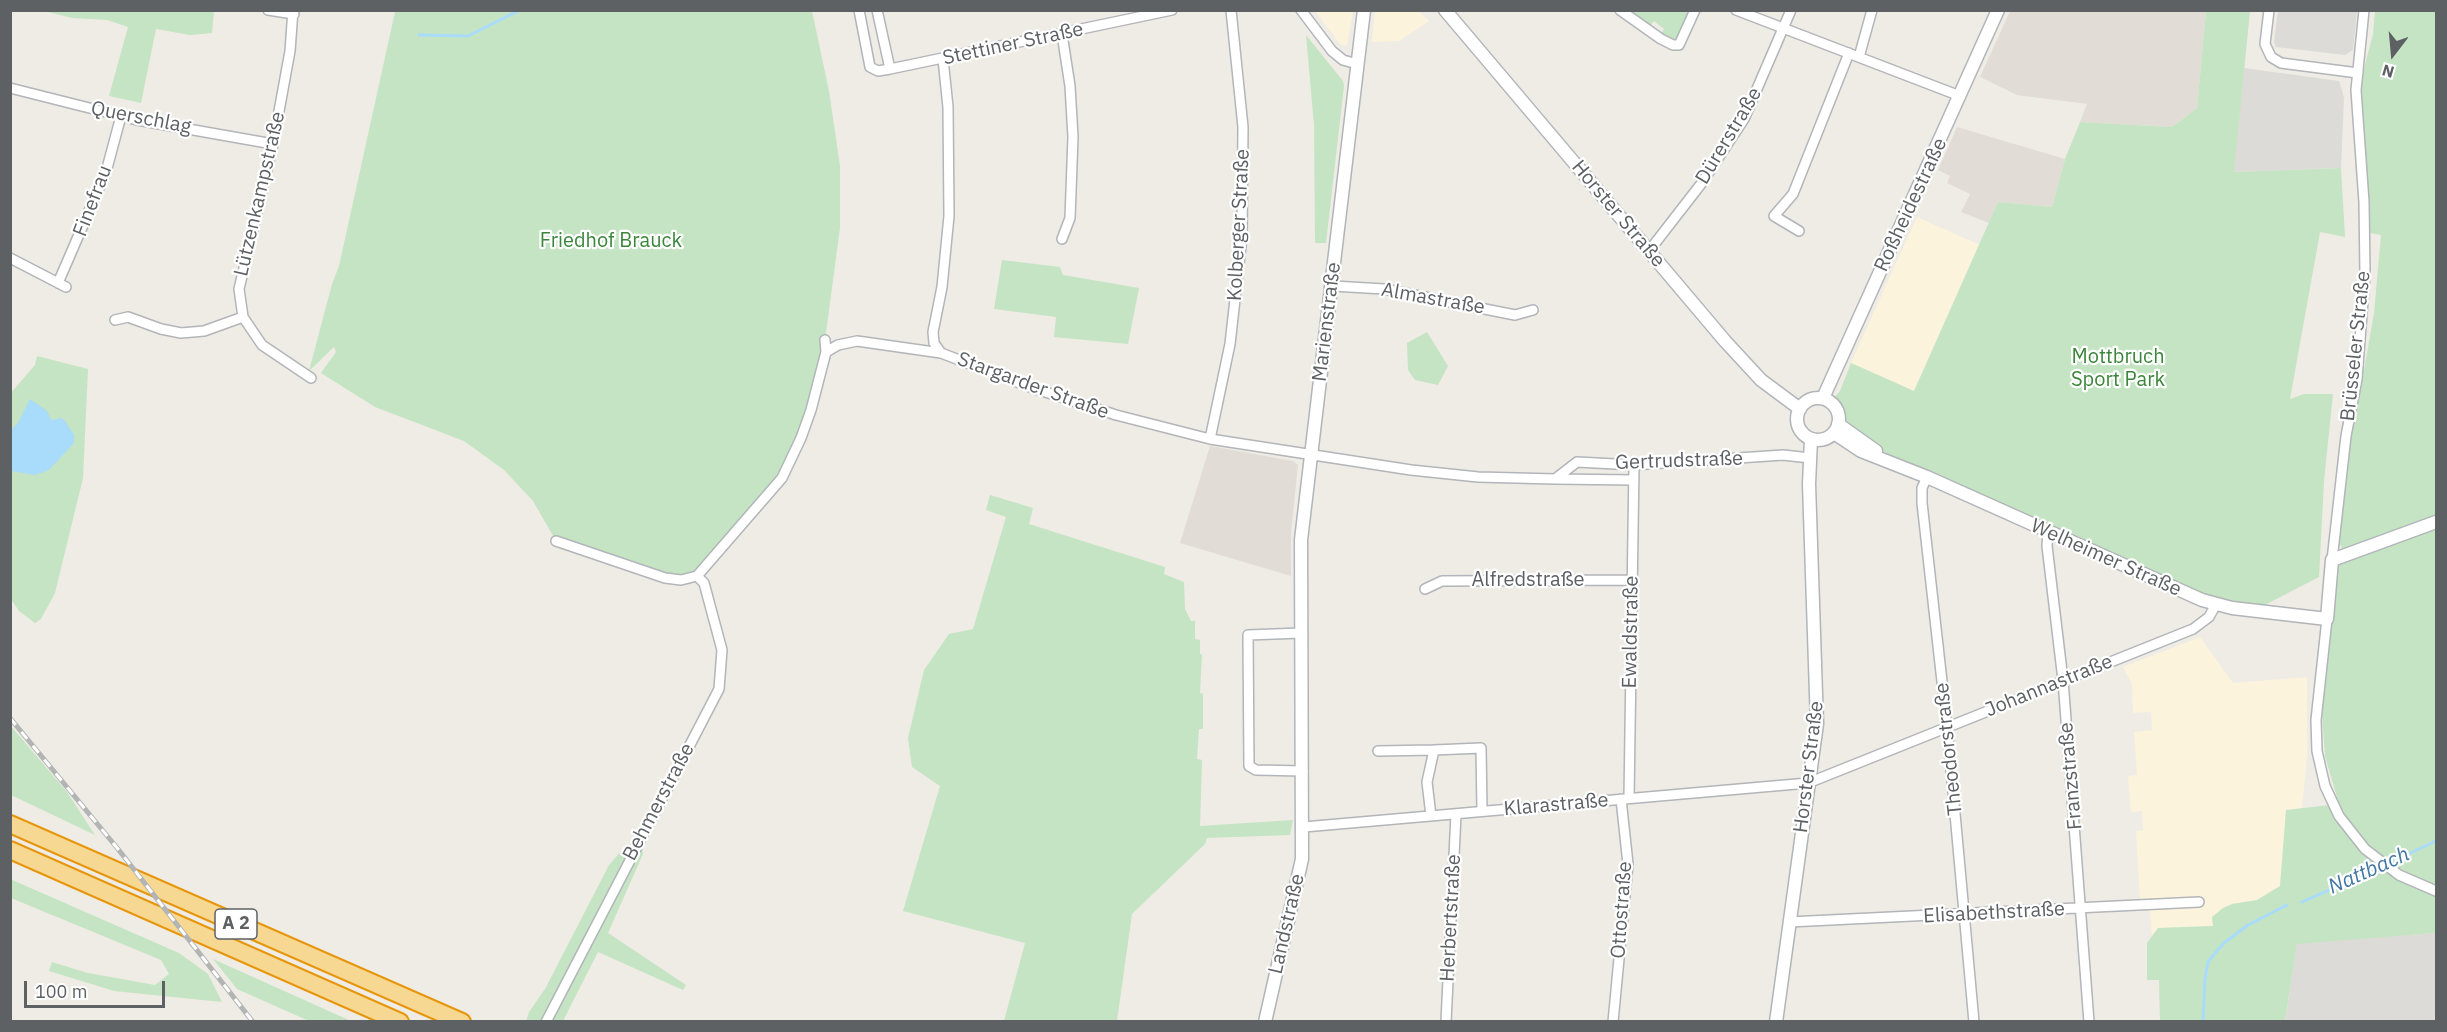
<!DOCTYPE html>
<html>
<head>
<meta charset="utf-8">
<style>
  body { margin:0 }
  #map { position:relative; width:2447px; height:1032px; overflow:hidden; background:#eeece5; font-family:"IBM Plex Sans",sans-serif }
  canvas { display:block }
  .frame { position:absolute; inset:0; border:12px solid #5d6164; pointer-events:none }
  .north { position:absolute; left:2363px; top:24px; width:60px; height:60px; -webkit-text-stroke:4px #fff; paint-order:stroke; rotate:196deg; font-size:16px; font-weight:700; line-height:24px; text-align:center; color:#5d6164 }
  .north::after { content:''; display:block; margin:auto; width:21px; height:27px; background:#5d6164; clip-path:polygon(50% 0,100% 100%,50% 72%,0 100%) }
  .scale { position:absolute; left:24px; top:981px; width:141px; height:27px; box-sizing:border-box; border:3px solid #5d6164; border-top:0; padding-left:8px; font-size:18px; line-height:21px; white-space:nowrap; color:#5d6164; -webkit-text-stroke:4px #fff; paint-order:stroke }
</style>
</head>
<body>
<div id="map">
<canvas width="2447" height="1032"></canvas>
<div class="frame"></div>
<div class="north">N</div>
<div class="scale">100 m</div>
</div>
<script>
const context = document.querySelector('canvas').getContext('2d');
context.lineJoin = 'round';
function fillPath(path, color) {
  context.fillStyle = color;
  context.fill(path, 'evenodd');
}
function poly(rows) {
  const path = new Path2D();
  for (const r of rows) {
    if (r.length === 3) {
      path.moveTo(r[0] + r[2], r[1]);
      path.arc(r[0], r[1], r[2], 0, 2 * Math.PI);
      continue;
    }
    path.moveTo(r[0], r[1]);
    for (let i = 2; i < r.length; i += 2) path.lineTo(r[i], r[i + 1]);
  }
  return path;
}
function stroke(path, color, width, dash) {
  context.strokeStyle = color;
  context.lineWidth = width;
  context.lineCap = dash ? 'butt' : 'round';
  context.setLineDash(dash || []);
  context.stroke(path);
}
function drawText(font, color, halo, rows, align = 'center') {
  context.font = font + ' "IBM Plex Sans",sans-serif';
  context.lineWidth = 4.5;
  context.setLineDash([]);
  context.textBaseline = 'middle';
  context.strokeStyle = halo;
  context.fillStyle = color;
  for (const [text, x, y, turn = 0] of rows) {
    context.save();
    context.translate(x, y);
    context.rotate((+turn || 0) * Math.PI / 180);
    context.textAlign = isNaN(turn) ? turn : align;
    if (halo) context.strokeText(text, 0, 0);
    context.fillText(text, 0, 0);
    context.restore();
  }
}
const commercial = poly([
  [1315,11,1353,11,1347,45,1341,45],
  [1375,11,1419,11,1429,21,1399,41,1372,42],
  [1917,217,1980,245,1914,391,1851,363],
  [2200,637,2233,683,2307,677,2307,758,2302,808,2286,811,2280,886,2257,900,2232,904,2213,926,2158,928,2152,936,2149,899,2140,899,2136,831,2143,830,2142,811,2131,812,2128,776,2137,775,2134,732,2152,730,2151,712,2133,713,2132,684,2123,667]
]);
const industrial = poly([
  [2278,10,2357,11,2353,50,2345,55,2276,47,2274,42],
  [2244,68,2339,81,2344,97,2341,168,2233,172],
  [2436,933,2436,1021,2285,1022,2297,943]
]);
const education = poly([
  [2010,11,2206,11,2197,108,2172,127,2080,122,2087,104,2017,95,1980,77],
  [1957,127,2065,159,2052,207,1998,202,1989,223,1961,212,1970,194,1947,183,1950,176,1938,170],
  [1210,446,1293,461,1298,465,1291,533,1291,576,1180,543]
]);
const green = poly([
  [418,10,812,11,829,91,840,166,840,228,825,340,826,352,791,459,706,568,681,580,556,541,533,501,504,470,464,441,375,407,321,373,336,352,334,347,309,371,332,284,339,266,395,12],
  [44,11,214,11,212,33,190,35,156,29,141,103,109,96,128,27,107,20,72,18],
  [1627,11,1691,11,1677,39,1673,40,1661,35,1664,29,1654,21,1650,26],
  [2206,11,2250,11,2234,172,2341,168,2345,237,2320,232,2290,399,2304,394,2333,394,2324,481,2319,577,2255,610,2215,604,1895,459,1843,424,1842,411,1833,399,1840,391,1851,363,1914,391,1998,202,2052,207,2065,159,2080,122,2172,127,2197,108],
  [2375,11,2436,11,2436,515,2342,550,2341,545,2334,549,2356,374,2364,370,2374,313,2381,235,2369,233,2360,84,2373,34],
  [1306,35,1343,81,1344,86,1326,243,1315,243,1314,125],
  [1002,260,1060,267,1063,275,1139,288,1128,344,1054,337,1056,317,994,309],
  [1427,332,1448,366,1438,385,1415,380,1408,370,1407,343],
  [37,356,88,369,83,478,55,593,41,619,35,623,19,611,11,599,10,394,35,365],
  [990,495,1033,508,1029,524,1165,567,1164,574,1184,582,1185,609,1191,621,1195,621,1195,639,1200,640,1200,654,1202,654,1200,693,1203,694,1203,729,1199,729,1197,759,1202,760,1200,826,1293,820,1290,835,1207,838,1205,844,1132,914,1117,1021,1004,1021,1025,943,903,911,940,786,912,767,908,738,924,670,949,634,973,629,1006,517,986,510],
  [2436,523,2436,933,2297,944,2285,1021,2160,1021,2159,980,2147,980,2147,943,2158,928,2213,926,2212,917,2223,908,2232,904,2257,900,2280,886,2286,810,2339,804,2325,756,2322,714,2334,561],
  [10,725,67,792,95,835,11,795],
  [641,836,643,854,608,933,686,985,683,990,598,952,563,1021,526,1022,529,1012,545,989,609,865,623,849],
  [10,879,179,953,208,974,222,1002,114,991,49,971,52,962,88,973,155,985,169,974,161,960,11,898],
  [213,959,351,1021,309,1021,237,989]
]);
const water = poly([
  [30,399,47,411,51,420,61,418,65,421,74,435,74,443,49,470,35,475,11,471,11,430,18,423]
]);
const stream = poly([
  [419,35,468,36,520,10],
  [2389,863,2436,841],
  [2302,902,2383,866],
  [2203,1022,2205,979,2208,962,2215,953,2224,943,2248,925,2287,905]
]);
const street = poly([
  [268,10,294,14],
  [293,10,290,51,273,144,239,289,243,317,262,345,311,378],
  [859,10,870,67,878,71,890,69,877,10],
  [1301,10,1332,51,1343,60,1357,64],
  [1620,10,1661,39,1673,45,1679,45,1695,10],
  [1736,10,1960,96],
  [2269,10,2265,44,2271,57,2281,63,2358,73],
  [1859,57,1872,10],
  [943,59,948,107,949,216,942,287,933,332,934,343,941,353,1030,387,1116,415,1210,439,1411,470,1478,477,1555,479,1577,462,1634,465,1783,455,1810,458],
  [890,69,1172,10],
  [10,88,137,120,273,144],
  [1799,231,1774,216,1793,194,1849,53],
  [1062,239,1070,218,1073,137,1070,86,1062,34],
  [1649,251,1701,184,1744,119,1791,10],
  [10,258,66,287],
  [58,283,106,172,121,116],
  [1333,286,1384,289,1515,315,1533,310],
  [115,320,128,317,161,329,181,333,204,331,243,317],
  [826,352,838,345,857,341,941,353],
  [1210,439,1230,344,1242,237,1243,127,1231,10],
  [1927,477,1922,488,1922,503,1947,726,1974,1022],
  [1555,479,1634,480],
  [2048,532,2047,546,2063,680,2089,1022],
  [556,541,665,578,681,580,697,576,782,478,801,438,811,410,826,352,825,340],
  [2332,560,2346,436,2357,379,2365,274,2364,202,2356,90,2364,10],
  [1425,589,1442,581,1632,580],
  [2327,619,2316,720,2317,751,2325,786,2339,816,2365,849,2399,875,2436,891],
  [1301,633,1248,635,1249,766,1256,770,1303,771],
  [1378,751,1434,750],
  [1629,798,1634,465],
  [1431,816,1427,782,1434,750,1481,748,1482,811],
  [1304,827,1808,783,2193,629,2209,617,2215,606],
  [1789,922,2199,902],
  [546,1022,719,689,722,650,704,583,697,576],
  [1446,1022,1456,814],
  [1613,1022,1628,864,1621,799]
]);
const secondary = poly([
  [1445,10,1725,341,1761,380,1800,409],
  [1823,398,1998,10],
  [1818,419,21],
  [1838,424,1876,451],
  [1834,433,1861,451,1927,477,2202,600,2232,608,2327,619,2332,560,2436,522],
  [1265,1022,1302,859,1301,540,1364,10],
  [1776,1022,1817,724,1809,484,1811,439]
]);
const highway = poly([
  [10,824,462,1022],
  [10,850,400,1022]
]);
const rail = poly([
  [10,718,118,849,253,1022]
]);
const shields = [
  [236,924,42]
];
const shieldNames = [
  ["A 2",236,924]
];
const streetNames = [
  ["Stettiner Straße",1013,44,-12],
  ["Querschlag",141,118,11],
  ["Dürerstraße",1729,136,-59],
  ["Lützenkampstraße",260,194,-77],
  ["Finefrau",93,201,-69],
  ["Roßheidestraße",1911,205,-65],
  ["Horster Straße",1618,214,50],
  ["Kolberger Straße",1239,225,-87],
  ["Almastraße",1433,299,10],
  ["Marienstraße",1327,322,-83],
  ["Brüsseler Straße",2356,346,-84],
  ["Stargarder Straße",1033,386,20],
  ["Gertrudstraße",1679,461,-2],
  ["Welheimer Straße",2106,558,24],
  ["Alfredstraße",1528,580],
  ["Ewaldstraße",1631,632,-89],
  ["Johannastraße",2049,686,-22],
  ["Theodorstraße",1949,749,-96],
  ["Horster Straße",1809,767,-83],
  ["Franzstraße",2071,776,-95],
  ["Behmerstraße",659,802,-62],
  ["Klarastraße",1556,805,-5],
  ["Ottostraße",1622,910,-86],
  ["Elisabethstraße",1994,913,-3],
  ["Herbertstraße",1451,918,-87],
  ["Landstraße",1287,924,-77]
];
const parkNames = [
  ["Friedhof Brauck",611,241],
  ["Mottbruch",2118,357],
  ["Sport Park",2118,380]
];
const waterNames = [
  ["Nattbach",2369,871,-24]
];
fillPath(commercial, '#fcf3dc');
fillPath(industrial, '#dddbd7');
fillPath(education, '#e1ddd6');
fillPath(green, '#c5e4c3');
fillPath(water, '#a9dbfa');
stroke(stream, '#a9dbfa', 3);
stroke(street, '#b2b5b9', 12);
stroke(secondary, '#b1b5b9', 15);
stroke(highway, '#e7960c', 20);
stroke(street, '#fff', 9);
stroke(secondary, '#fff', 12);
stroke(highway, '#f7d893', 16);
stroke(rail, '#b3b4b4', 5);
stroke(rail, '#fff', 3, [9]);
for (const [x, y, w] of shields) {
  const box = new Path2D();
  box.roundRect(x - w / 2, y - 15, w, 30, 4.5);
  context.fillStyle = '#fff';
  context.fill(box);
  stroke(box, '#5d6164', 1.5);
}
drawText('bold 18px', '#5d6164', null, shieldNames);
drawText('20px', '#5d6164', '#fff', streetNames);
drawText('20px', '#3b863b', '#fff', parkNames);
drawText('italic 21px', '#4377a3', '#fff', waterNames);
</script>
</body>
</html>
